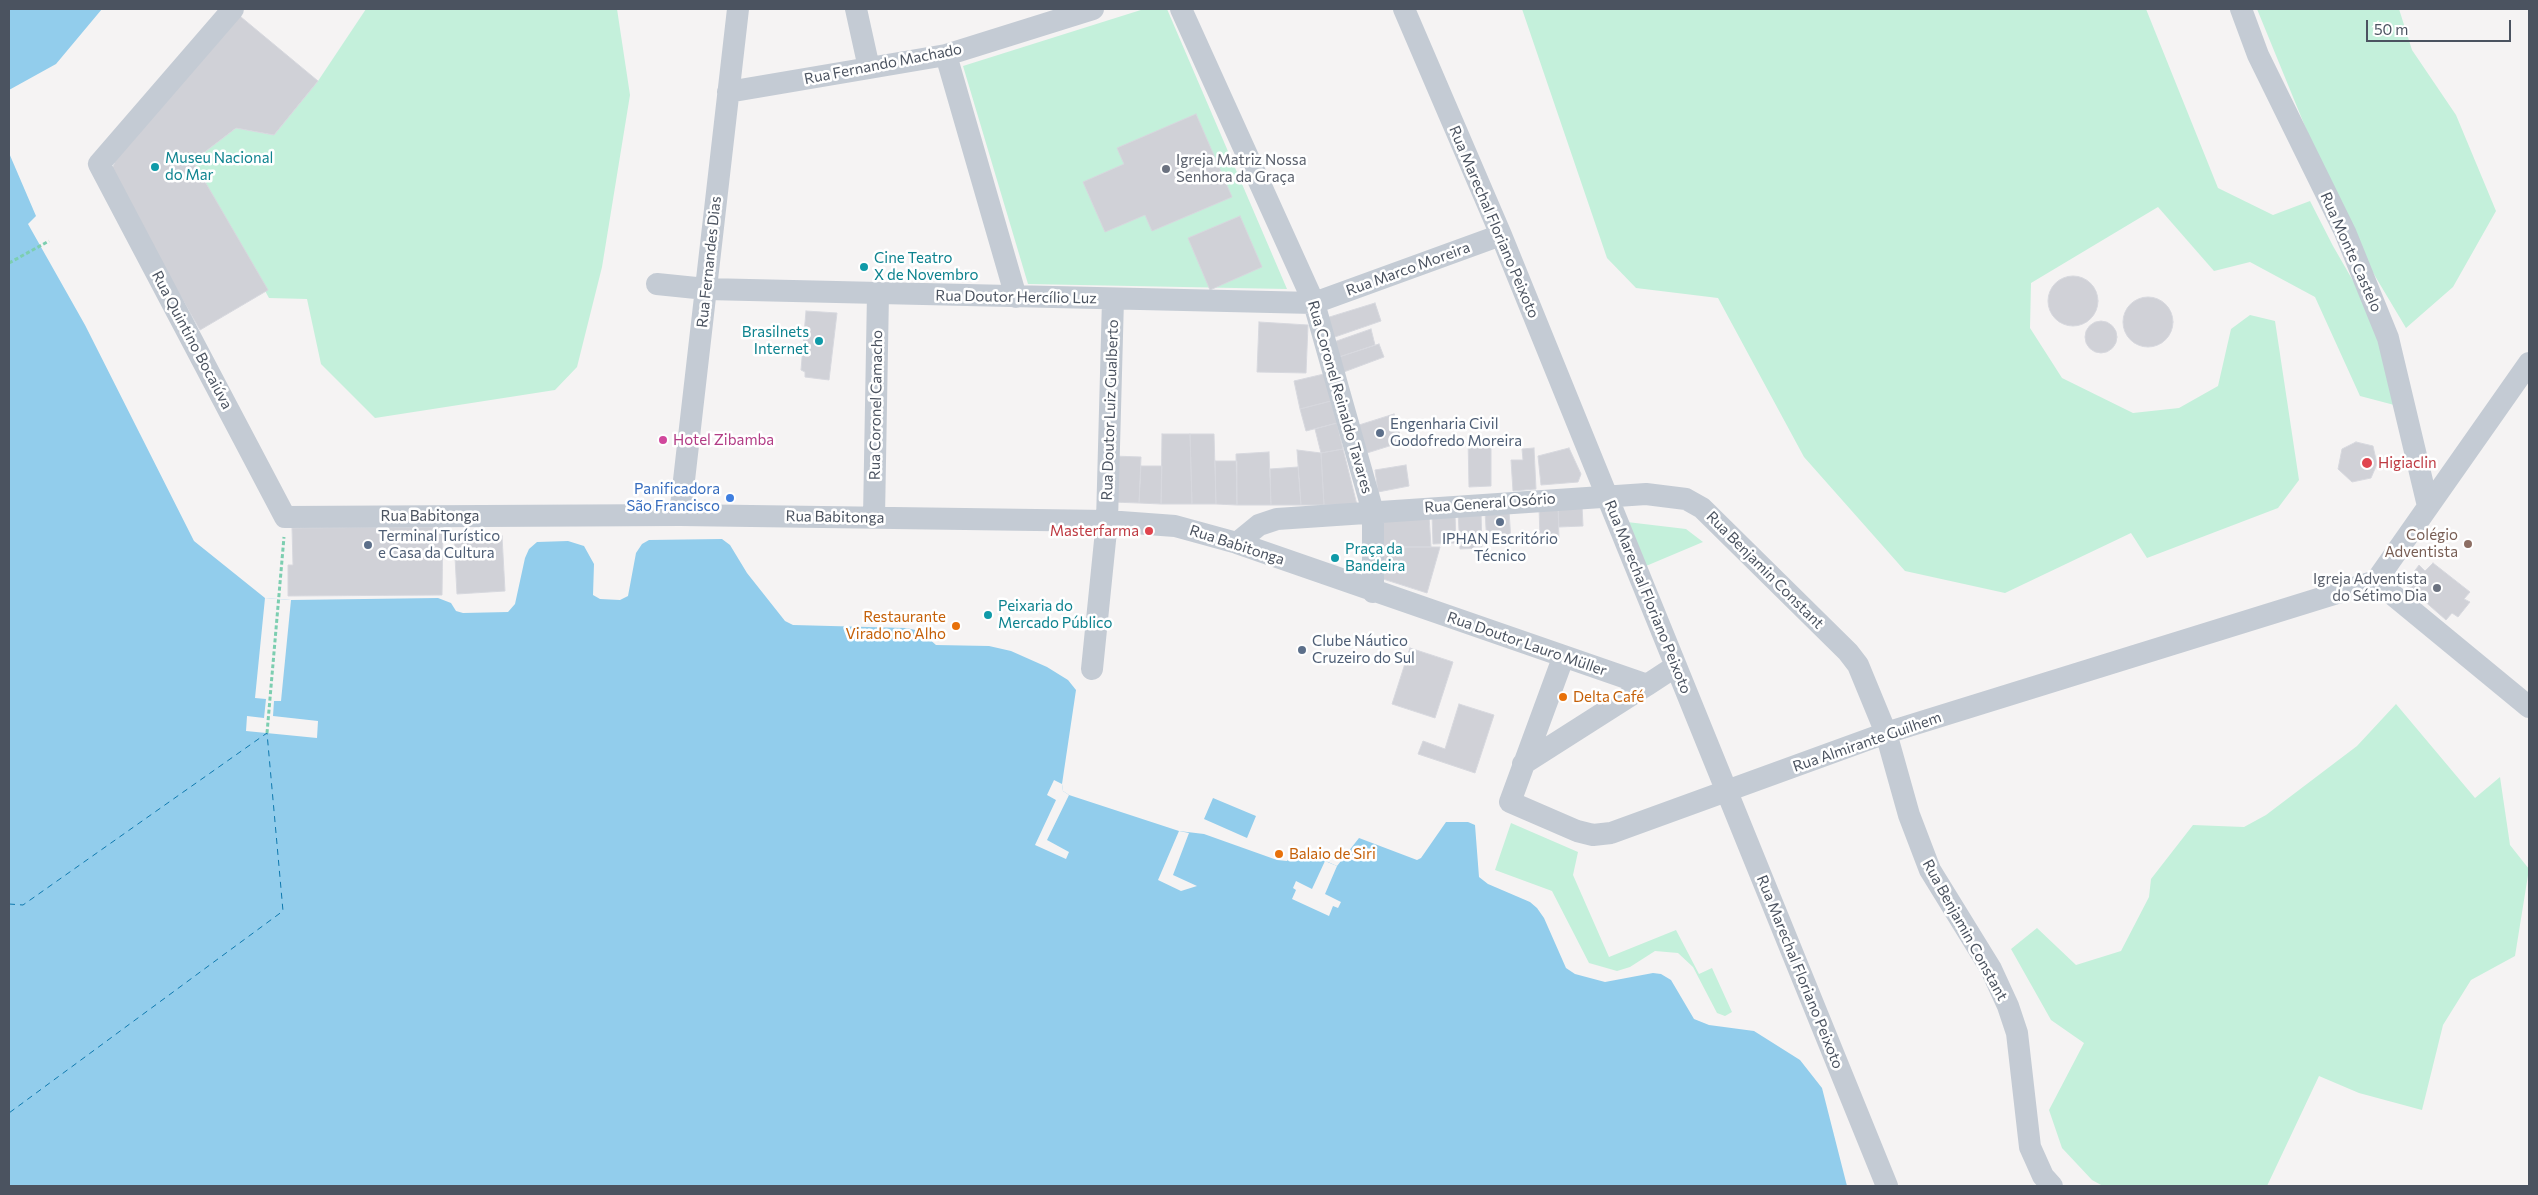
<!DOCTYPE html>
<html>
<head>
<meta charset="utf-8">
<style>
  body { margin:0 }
  #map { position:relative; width:2538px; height:1195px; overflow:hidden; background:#f5f3f3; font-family:Commissioner,sans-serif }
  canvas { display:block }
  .frame { position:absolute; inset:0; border:10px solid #4b5360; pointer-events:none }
  .scale { position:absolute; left:2366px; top:20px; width:145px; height:22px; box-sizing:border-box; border:2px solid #4b5360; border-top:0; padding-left:6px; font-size:15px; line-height:18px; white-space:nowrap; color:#4b5360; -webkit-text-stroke:4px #fff; paint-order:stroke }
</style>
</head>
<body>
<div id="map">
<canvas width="2538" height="1195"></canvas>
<div class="frame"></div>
<div class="scale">50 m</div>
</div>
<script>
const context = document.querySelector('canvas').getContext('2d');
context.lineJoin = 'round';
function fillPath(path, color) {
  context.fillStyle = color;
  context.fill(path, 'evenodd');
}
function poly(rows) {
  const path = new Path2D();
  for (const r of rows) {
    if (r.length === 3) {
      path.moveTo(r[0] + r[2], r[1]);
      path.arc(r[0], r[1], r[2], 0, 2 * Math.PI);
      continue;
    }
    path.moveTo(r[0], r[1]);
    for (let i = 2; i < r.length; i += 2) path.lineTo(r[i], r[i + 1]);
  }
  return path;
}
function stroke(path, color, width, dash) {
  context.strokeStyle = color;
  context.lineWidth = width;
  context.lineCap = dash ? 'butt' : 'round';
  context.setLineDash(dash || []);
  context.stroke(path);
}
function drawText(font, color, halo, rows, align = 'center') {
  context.font = font + ' Commissioner,sans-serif';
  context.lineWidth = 5;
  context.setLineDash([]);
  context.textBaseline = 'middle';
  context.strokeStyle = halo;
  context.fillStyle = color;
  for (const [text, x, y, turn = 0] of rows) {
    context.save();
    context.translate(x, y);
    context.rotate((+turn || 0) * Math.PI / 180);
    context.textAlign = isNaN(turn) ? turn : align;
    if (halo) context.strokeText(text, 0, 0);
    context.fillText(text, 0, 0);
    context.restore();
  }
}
const green = poly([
  [366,9,617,9,630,95,602,267,577,367,555,390,375,418,321,364,307,299,269,298,193,161,236,128,274,135,318,81],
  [1144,9,1167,9,1287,289,1028,284,963,66],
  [1522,9,2146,9,2218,188,2273,215,2310,201,2333,246,2379,326,2398,406,2360,396,2315,297,2250,262,2214,271,2158,207,2031,283,2030,328,2062,378,2133,413,2179,408,2218,386,2231,329,2250,315,2275,321,2299,480,2278,508,2147,558,2131,533,2005,593,1905,571,1804,457,1718,298,1636,288,1607,258],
  [2257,9,2399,9,2412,50,2456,115,2496,211,2453,287,2406,328,2347,229],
  [1627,522,1686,529,1703,542,1646,566],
  [2396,704,2475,798,2500,777,2510,845,2529,869,2515,956,2471,980,2443,1025,2422,1110,2359,1093,2319,1076,2267,1186,2103,1186,2092,1180,2062,1148,2049,1110,2084,1043,2051,1020,2011,949,2037,928,2076,965,2121,951,2149,897,2151,879,2193,825,2244,827,2266,815,2357,746],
  [1511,823,1578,852,1573,875,1609,957,1676,930,1699,974,1712,968,1732,1012,1725,1016,1717,1013,1693,967,1678,953,1655,951,1630,967,1617,971,1589,963,1552,891,1495,870]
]);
const water = poly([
  [9,9,102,9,56,64,9,90],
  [9,153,36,216,28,224,85,325,194,541,265,598,291,600,438,598,451,603,456,611,463,613,508,612,515,604,525,558,529,549,537,542,568,541,584,546,594,564,593,595,600,599,620,600,628,596,636,553,642,544,649,540,722,539,730,545,747,573,785,621,793,625,906,628,920,631,936,645,989,646,1011,651,1047,667,1068,680,1076,690,1062,784,1063,791,1069,795,1179,831,1204,834,1277,860,1287,861,1297,848,1337,866,1359,838,1417,860,1421,858,1446,822,1468,822,1475,825,1479,877,1488,884,1530,902,1537,908,1544,918,1566,968,1575,974,1605,982,1653,973,1661,974,1671,980,1694,1019,1709,1025,1754,1031,1800,1060,1822,1088,1847,1186,9,1186],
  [1213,798,1256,816,1247,838,1204,819]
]);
const pier = poly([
  [265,598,291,600,281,701,274,701,273,716,318,721,317,738,246,731,247,716,264,718,266,699,255,698],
  [1054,780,1062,784,1063,791,1069,795,1047,840,1069,852,1066,859,1035,845,1056,800,1047,795],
  [1179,831,1189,833,1173,875,1197,886,1181,891,1158,880],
  [1325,861,1337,866,1325,894,1341,902,1338,908,1333,906,1329,916,1292,899,1296,890,1293,888,1296,881,1312,889]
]);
const ferry = poly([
  [9,904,23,905,267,733,283,911,9,1113]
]);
const building = poly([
  [235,12,318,81,274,135,236,128,193,161,268,290,200,330,110,174,118,154,235,12],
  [1196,114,1232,197,1152,231,1145,215,1105,232,1083,182,1124,164,1117,148,1196,114],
  [1240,216,1262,267,1210,290,1188,238,1240,216],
  [2073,301,25],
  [2148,322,25],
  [1375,303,1381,321,1329,339,1323,319,1375,303],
  [806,311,837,313,829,380,805,377,805,372,801,370,806,311],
  [2101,337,16],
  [1259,322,1308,325,1306,373,1257,372,1259,322],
  [1371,329,1375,345,1336,358,1331,343,1371,329],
  [1379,344,1384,357,1341,373,1336,358,1379,344],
  [1324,374,1331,401,1300,409,1294,381,1324,374],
  [1331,401,1337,423,1306,431,1300,409,1331,401],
  [1394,414,1402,442,1367,453,1359,425,1394,414],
  [1337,423,1343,449,1321,453,1315,429,1337,423],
  [1162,434,1190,434,1192,504,1161,504,1162,434],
  [1190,434,1214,434,1216,504,1192,504,1190,434],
  [1491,437,1491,486,1469,487,1468,438,1491,437],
  [2356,442,2373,446,2377,464,2371,478,2352,482,2338,469,2342,449,2356,442],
  [1534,448,1536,489,1513,491,1511,460,1523,460,1522,449,1534,448],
  [1569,448,1581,474,1578,482,1541,485,1538,456,1569,448],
  [1343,449,1357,505,1324,505,1321,453,1343,449],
  [1297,450,1321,453,1324,505,1301,505,1297,450],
  [1269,452,1271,505,1237,505,1236,454,1269,452],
  [1113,456,1141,457,1139,503,1112,502,1113,456],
  [1215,461,1237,461,1237,505,1216,504,1215,461],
  [1406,465,1409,486,1378,492,1375,470,1406,465],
  [1141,466,1162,466,1161,504,1139,503,1141,466],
  [1298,467,1301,505,1271,505,1270,469,1298,467],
  [1582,505,1583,526,1559,527,1558,506,1582,505],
  [1539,506,1558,506,1559,539,1540,539,1539,506],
  [1509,510,1511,542,1487,544,1485,512,1509,510],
  [1481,511,1482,548,1460,549,1458,512,1481,511],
  [1455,513,1456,543,1433,544,1432,514,1455,513],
  [1429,516,1431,547,1379,547,1378,519,1429,516],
  [443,527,442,595,288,596,288,565,293,565,292,528,443,527],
  [502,536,505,591,457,594,454,539,502,536],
  [1379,547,1440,547,1427,593,1380,578,1379,547],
  [2433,563,2470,592,2464,599,2470,602,2458,617,2452,613,2446,620,2405,584,2419,565,2425,571,2433,563],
  [1410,648,1453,662,1435,718,1392,704,1410,648],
  [1459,704,1494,715,1475,773,1418,754,1423,741,1445,749,1459,704]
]);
const path = poly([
  [9,263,49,241],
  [267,733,284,537]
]);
const minor = poly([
  [233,9,99,164,285,517,680,515,1107,521,1175,526,1237,543,1647,685,1676,666],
  [856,9,869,68],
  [1181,9,1314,303,1373,512,1373,592],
  [1404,9,1501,235,1887,1186],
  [2241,9,2258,55,2345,232,2388,338,2428,506],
  [946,55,1016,297],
  [728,92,946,55,1093,9],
  [657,284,706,289,1314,303,1501,235],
  [680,515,738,9],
  [874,517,878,293],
  [1237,543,1259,525,1277,519,1646,494,1686,499,1702,508,1848,652,1858,665,1886,733,1909,815,1930,870,1991,969,2008,1006,2017,1033,2030,1147,2043,1176,2052,1186],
  [2376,581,2529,363],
  [2376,581,2529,707],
  [1563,658,1510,802,1577,831,1593,835,1611,833,1886,733,2376,581],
  [1092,669,1107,521,1113,299],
  [1523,764,1647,685]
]);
const markers = [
  [155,167,5,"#0f9aa8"],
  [1166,169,5,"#6b7280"],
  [864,267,5,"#0f9aa8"],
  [819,341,5,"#0f9aa8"],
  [1380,433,5,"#5c6f8a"],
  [663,440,5,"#d1479c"],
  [2367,463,6,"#e0444e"],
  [730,498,5,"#3f7fe0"],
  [1500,522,5,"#5c6f8a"],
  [1149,531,5,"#e0444e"],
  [2468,544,5,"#8d6e63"],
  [368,545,5,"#5c6f8a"],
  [1335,558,5,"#0f9aa8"],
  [2437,588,5,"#6b7280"],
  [988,615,5,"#0f9aa8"],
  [956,626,5,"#e8710a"],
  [1302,650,5,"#5c6f8a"],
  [1563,697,5,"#e8710a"],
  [1279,854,5,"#e8710a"]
];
const streetNames = [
  ["Rua Fernando Machado",883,64,-11],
  ["Rua Marechal Floriano Peixoto",1494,222,67],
  ["Rua Monte Castelo",2351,252,66],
  ["Rua Fernandes Dias",709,262,-84],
  ["Rua Marco Moreira",1408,269,-20],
  ["Rua Doutor Hercílio Luz",1016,297,1],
  ["Rua Quintino Bocaiúva",192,340,62],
  ["Rua Coronel Reinaldo Tavares",1340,397,74],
  ["Rua Coronel Camacho",876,405,-89],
  ["Rua Doutor Luiz Gualberto",1110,410,-88],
  ["Rua General Osório",1490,503,-4],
  ["Rua Babitonga",430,516],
  ["Rua Babitonga",835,517,1],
  ["Rua Babitonga",1237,545,18],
  ["Rua Benjamin Constant",1765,570,45],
  ["Rua Marechal Floriano Peixoto",1648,597,68],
  ["Rua Doutor Lauro Müller",1527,644,19],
  ["Rua Almirante Guilhem",1867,742,-19],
  ["Rua Benjamin Constant",1965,930,61],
  ["Rua Marechal Floriano Peixoto",1800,972,68]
];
const cultureNames = [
  ["Museu Nacional",165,158],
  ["do Mar",165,175],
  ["Cine Teatro",874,258],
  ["X de Novembro",874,275],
  ["Brasilnets",809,332,"right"],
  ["Internet",809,349,"right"],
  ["Praça da",1345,549],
  ["Bandeira",1345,566],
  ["Peixaria do",998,606],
  ["Mercado Público",998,623]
];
const worshipNames = [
  ["Igreja Matriz Nossa",1176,160],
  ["Senhora da Graça",1176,177],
  ["Igreja Adventista",2427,579,"right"],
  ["do Sétimo Dia",2427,596,"right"]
];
const serviceNames = [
  ["Engenharia Civil",1390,424],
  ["Godofredo Moreira",1390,441],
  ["Terminal Turístico",378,536],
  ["e Casa da Cultura",378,553],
  ["IPHAN Escritório",1500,539,"center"],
  ["Técnico",1500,556,"center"],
  ["Clube Náutico",1312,641],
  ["Cruzeiro do Sul",1312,658]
];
const hotelNames = [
  ["Hotel Zibamba",673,440]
];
const healthNames = [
  ["Higiaclin",2378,463],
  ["Masterfarma",1139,531,"right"]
];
const shopNames = [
  ["Panificadora",720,489],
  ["São Francisco",720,506]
];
const educationNames = [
  ["Colégio",2458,535],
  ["Adventista",2458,552]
];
const foodNames = [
  ["Restaurante",946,617,"right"],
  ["Virado no Alho",946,634,"right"],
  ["Delta Café",1573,697],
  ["Balaio de Siri",1289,854]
];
fillPath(green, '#c4f0db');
fillPath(water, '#92cdec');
fillPath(pier, '#f5f3f3');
stroke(ferry, '#0f79ae', 1, [6, 5]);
fillPath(building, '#d0d1d7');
stroke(building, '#d7d8de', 1);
stroke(path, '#7cceb0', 3, [4, 2.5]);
stroke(minor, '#c4cbd4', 22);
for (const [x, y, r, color] of markers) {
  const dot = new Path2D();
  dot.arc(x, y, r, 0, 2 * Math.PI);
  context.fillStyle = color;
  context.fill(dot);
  stroke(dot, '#fff', 2);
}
drawText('15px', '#4b5360', '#fff', streetNames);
drawText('15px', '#0d838f', '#fff', cultureNames, 'left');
drawText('15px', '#5b616d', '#fff', worshipNames, 'left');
drawText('15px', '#4e5e75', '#fff', serviceNames, 'left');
drawText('15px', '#b23c85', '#fff', hotelNames, 'left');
drawText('15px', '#be3a42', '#fff', healthNames, 'left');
drawText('15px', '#366cbe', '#fff', shopNames, 'right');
drawText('15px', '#785e54', '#fff', educationNames, 'right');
drawText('15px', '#c56008', '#fff', foodNames, 'left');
</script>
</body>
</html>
